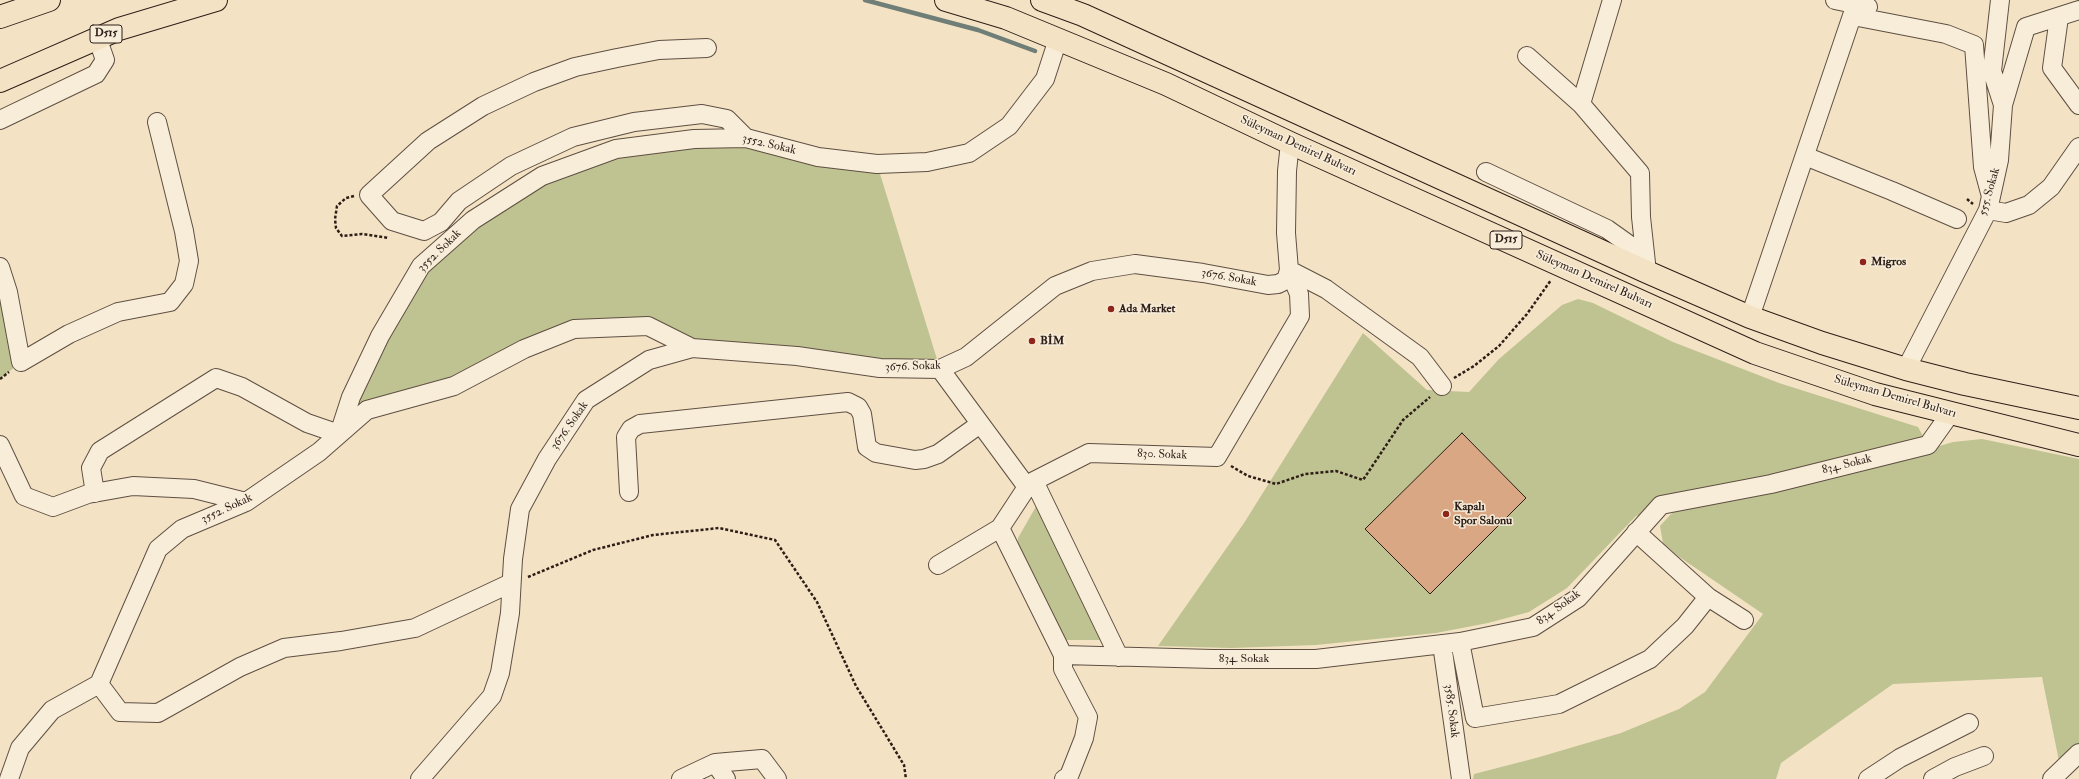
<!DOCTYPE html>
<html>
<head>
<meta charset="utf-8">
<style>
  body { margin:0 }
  canvas { display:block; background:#f3e3c4 }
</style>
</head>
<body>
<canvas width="2079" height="779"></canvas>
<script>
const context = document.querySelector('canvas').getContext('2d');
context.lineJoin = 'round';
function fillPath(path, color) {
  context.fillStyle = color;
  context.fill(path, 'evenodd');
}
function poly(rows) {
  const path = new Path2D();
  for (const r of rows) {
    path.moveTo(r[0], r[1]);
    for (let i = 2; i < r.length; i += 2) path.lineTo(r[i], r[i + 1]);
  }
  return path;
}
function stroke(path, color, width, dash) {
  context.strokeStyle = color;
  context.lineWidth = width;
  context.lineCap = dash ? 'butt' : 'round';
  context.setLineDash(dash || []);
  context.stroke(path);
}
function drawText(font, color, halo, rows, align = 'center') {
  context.font = font + ' "IM FELL Double Pica",serif';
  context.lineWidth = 3;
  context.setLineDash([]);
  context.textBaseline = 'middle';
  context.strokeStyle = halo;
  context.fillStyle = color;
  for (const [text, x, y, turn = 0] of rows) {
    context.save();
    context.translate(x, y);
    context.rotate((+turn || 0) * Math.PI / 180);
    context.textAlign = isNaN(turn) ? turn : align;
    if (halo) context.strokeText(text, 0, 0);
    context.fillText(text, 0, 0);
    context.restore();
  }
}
const green = poly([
  [694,139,877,164,940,369,710,349,648,326,574,329,454,386,367,410,339,434,421,266,542,176],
  [0,267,21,362,0,379],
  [1578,299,1593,303,1673,342,1779,383,1918,427,1928,445,1636,516,1567,588,1529,612,1488,623,1436,633,1316,645,1231,648,1158,646,1244,523,1363,333,1427,390,1469,392,1499,359,1562,305],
  [1982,439,2079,459,2079,743,2059,761,2042,677,1893,684,1781,763,1776,779,1473,779,1474,774,1536,758,1621,733,1679,709,1705,692,1763,614,1678,556,1663,543,1660,526,1671,514,1686,506,1867,468,1953,442],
  [1038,503,1104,640,1063,640,1017,549,1018,538]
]);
const stream = poly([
  [865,0,978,30,1035,51]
]);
const building = poly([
  [1462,433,1526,498,1430,594,1365,529,1462,433]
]);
const path = poly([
  [354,196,346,198,337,206,335,219,336,228,342,236,362,234,389,238],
  [1967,199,1973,204],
  [1454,378,1474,366,1499,346,1527,314,1551,280],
  [0,379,9,372],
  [1231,466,1248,476,1276,484,1305,474,1336,471,1363,480,1403,420,1430,397],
  [528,577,593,550,653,535,719,528,775,540,817,602,856,686,904,765,906,779]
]);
const minor = poly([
  [1835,0,1868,7],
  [1853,16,1946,34,1974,45,1983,167,1990,193],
  [2059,17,2052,68,2079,105],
  [707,48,659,50,617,58,575,67,534,82,483,106,428,141,369,195,392,221,424,231,441,222,459,201,511,166,573,137,634,122,702,114,727,119,746,138],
  [1527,56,1581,104,1640,173,1641,217,1647,272],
  [1581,104,1612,0],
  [2003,105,2026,27,2079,10],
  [0,120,96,74,105,60,97,37],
  [1805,156,1892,191,1957,219],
  [1486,172,1607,229,1645,256],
  [1988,210,2006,213,2029,205,2051,187,2079,147],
  [0,267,8,292,21,362,69,334,118,312,170,302,184,284,189,261,184,231,157,122],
  [1289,270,1326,289,1420,357,1442,386],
  [1750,317,1856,4],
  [940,369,1027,487],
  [1906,369,1988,210,1999,160,2003,105,1992,71,2000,0],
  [339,434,351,397,380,336,421,266,473,220,542,176,616,149,694,139,746,138,818,157,877,164,927,162,969,153,1009,126,1045,79,1058,39],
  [0,445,24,496,53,507,88,494,133,486,194,489,246,502],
  [1034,481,1119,657],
  [629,492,626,437,631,429,640,424,848,402,858,407,862,414,867,447,876,453,915,460,924,459,938,454,980,424],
  [95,493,91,468,100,451,216,378,242,387,307,423,339,434],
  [1000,528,1063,655,1063,669,1088,717,1084,738,1069,776,1064,779],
  [938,565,1000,528,1027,487,1034,481,1089,453,1217,457,1300,316,1299,294,1289,270],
  [1708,597,1744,620],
  [1460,642,1475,718,1559,704,1650,659,1685,626,1708,597,1636,532],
  [1442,644,1461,779],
  [1063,655,1213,659,1316,659,1460,642,1533,627,1578,598,1661,505,1771,484,1928,445,1950,414],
  [99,684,120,712,158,713,240,667,284,648,341,641,415,628,511,583],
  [715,763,762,759,777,779],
  [9,779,20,748,52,710,99,684,158,549,182,529,246,502,319,452,367,410,454,386,524,349,574,329,648,326,692,348],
  [420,779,492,696,500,673,510,613,513,559,520,509,547,459,586,400,649,360,692,348,797,356,880,368,940,369,966,357,1055,286,1092,271,1135,264,1203,273,1268,285,1278,284,1286,280,1289,270,1286,233,1287,171,1290,143],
  [681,779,715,763,726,779],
  [1868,779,1900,758,1969,723],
  [1933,779,1955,767,1984,756],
  [2052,779,2079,753]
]);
const highway = poly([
  [946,0,1006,18,1166,84,1290,143,1755,353,1875,394,2079,445],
  [1042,0,1083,15,1647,272,1750,317,1822,343,1906,369,1965,384,2079,408],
  [0,17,49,0],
  [0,81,119,29,216,0]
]);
const markers = [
  [1863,262,4,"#8f2418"],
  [1111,309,4,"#8f2418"],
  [1032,341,4,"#8f2418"],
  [1446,514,4,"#8f2418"]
];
const shields = [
  [106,34,32],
  [1506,240,32]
];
const shieldNames = [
  ["D515",106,34],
  ["D515",1506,240]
];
const streetNames = [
  ["3552. Sokak",769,145,13],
  ["Süleyman Demirel Bulvarı",1298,146,25],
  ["555. Sokak",1990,192,-74],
  ["3552. Sokak",440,251,-44],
  ["3676. Sokak",1229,278,10],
  ["Süleyman Demirel Bulvarı",1594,280,24],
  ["3676. Sokak",913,367,-2],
  ["Süleyman Demirel Bulvarı",1895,397,16],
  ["3676. Sokak",570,426,-55],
  ["830. Sokak",1162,455,2],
  ["834. Sokak",1847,465,-14],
  ["3552. Sokak",227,509,-25],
  ["834. Sokak",1559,608,-36],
  ["834. Sokak",1244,659],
  ["3585. Sokak",1451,711,83]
];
const poiNames = [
  ["Migros",1871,262],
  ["Ada Market",1119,309],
  ["BİM",1040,341],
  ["Kapalı",1454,507],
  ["Spor Salonu",1454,521]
];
fillPath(green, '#bfc391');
stroke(stream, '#6f7e77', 4.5);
fillPath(building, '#daa784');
stroke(building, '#2e1e18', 1);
stroke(minor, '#5f4f43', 20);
stroke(highway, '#2e1e18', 24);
stroke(path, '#2e1e18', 2.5, [3, 2]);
stroke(minor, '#f7edd9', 18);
stroke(highway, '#f3e3c4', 22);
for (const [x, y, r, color] of markers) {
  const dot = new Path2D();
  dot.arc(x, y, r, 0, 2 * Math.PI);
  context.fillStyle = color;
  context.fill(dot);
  stroke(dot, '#f7edd9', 1.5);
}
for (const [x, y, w] of shields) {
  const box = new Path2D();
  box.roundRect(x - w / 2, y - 9, w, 18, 3);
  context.fillStyle = '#f7edd9';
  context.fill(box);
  stroke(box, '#2e1e18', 1);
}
drawText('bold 11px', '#2e1e18', null, shieldNames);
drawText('12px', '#2e1e18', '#f7edd9', streetNames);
drawText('bold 12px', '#2e1e18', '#f7edd9', poiNames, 'left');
</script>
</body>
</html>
